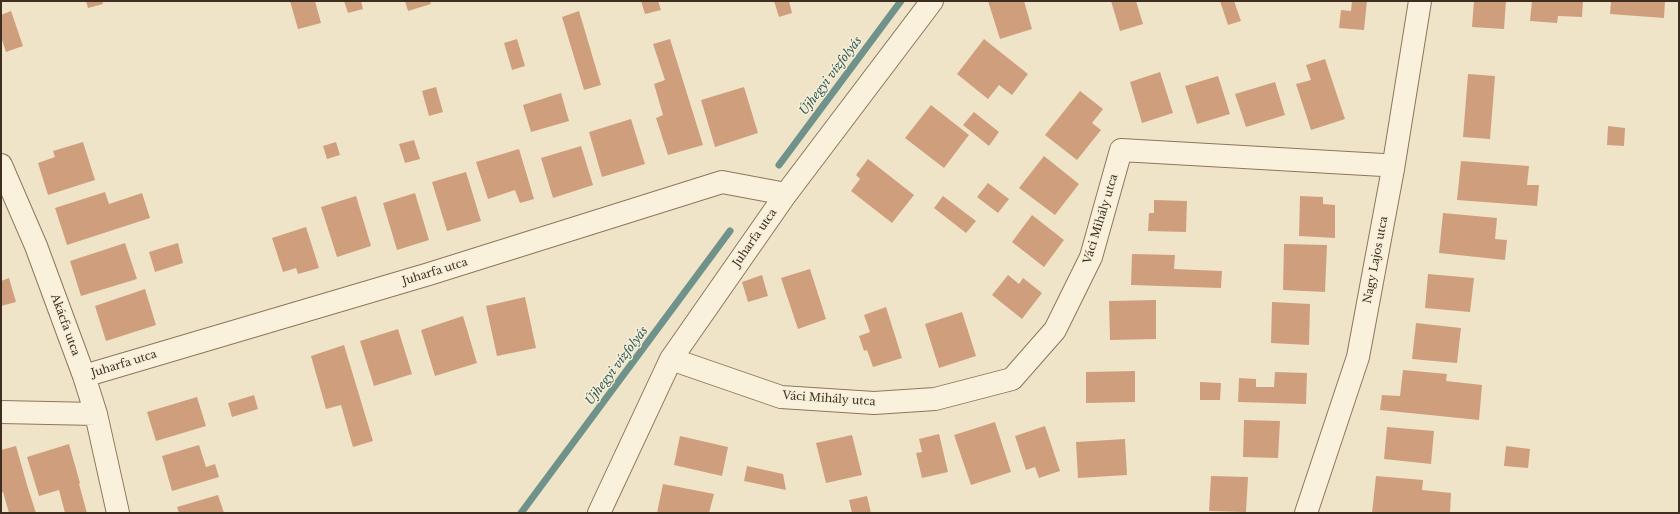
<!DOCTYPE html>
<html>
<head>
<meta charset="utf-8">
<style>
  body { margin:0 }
  #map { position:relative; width:1680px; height:514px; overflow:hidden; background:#f0e4c8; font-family:"Libre Baskerville",serif }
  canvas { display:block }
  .frame { position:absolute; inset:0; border:2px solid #3d2e20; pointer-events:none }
</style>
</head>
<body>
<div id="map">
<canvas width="1680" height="514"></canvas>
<div class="frame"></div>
</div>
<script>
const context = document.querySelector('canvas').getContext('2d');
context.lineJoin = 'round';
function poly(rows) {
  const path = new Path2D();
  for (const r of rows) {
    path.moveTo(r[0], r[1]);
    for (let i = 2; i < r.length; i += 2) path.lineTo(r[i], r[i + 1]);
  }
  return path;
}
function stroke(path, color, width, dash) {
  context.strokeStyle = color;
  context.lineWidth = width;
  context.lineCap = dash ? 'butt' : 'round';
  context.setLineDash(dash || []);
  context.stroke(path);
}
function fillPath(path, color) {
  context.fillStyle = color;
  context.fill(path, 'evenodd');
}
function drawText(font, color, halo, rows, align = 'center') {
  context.font = font + ' "Libre Baskerville",serif';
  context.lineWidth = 3;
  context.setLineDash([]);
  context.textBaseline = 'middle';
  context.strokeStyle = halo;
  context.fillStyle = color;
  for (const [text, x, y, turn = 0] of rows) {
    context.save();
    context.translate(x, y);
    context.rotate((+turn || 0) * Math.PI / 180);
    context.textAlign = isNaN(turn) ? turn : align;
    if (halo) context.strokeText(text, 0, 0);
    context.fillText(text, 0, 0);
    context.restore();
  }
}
const stream = poly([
  [779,165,901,1],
  [521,513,730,231]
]);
const building = poly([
  [86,1,102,1,103,4,88,8],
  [290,1,315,1,321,23,298,29],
  [344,1,361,1,363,9,348,13],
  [405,1,430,1,431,4,408,11],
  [641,1,658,1,661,10,645,14],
  [774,1,789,1,792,13,779,17],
  [988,1,1024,1,1032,29,1000,39],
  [1111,1,1136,1,1143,24,1120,31],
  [1220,1,1234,1,1241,21,1228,25],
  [1352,1,1367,1,1364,30,1339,28,1341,10,1351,11],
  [1474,1,1506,1,1504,29,1472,27],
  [1532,1,1583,1,1582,17,1558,16,1557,23,1530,21],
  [1611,1,1665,1,1664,18,1610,14],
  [11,11,23,46,6,52,1,37,1,15],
  [579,11,601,85,584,90,562,17],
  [517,39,525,66,512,70,504,43],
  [670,39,703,145,668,155,656,118,663,115,654,84,665,80,653,44],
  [984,39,1028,74,1012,95,999,85,988,99,957,74],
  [1325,59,1345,119,1311,130,1296,84,1311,80,1306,65],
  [1160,72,1173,113,1142,123,1130,82],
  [1468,74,1495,76,1490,139,1463,137],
  [1218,76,1230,114,1197,124,1185,86],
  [1275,82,1285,115,1246,127,1235,94],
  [436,87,443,112,429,116,422,91],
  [744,87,758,133,715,147,701,100],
  [1080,91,1103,109,1092,123,1101,130,1077,160,1045,135],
  [561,93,569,121,531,132,523,105],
  [931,105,969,135,944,168,905,138],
  [974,112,999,132,989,146,963,125],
  [631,119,645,164,602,177,589,132],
  [1608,126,1625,128,1624,146,1607,145],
  [414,140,420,159,405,163,399,144],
  [83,142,95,180,48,195,38,163,55,157,53,151],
  [336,142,340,155,327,159,323,146],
  [581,146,593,185,553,198,541,158],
  [519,149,534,199,520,203,515,190,488,199,476,162],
  [1044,156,1079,184,1055,215,1019,188],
  [868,159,914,195,892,223,851,191,860,179,856,175],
  [1461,161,1529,166,1527,185,1539,185,1537,206,1457,200],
  [466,172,481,221,447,231,432,182],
  [988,183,1009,199,998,213,977,197],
  [105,192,109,204,142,193,150,218,67,245,55,208],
  [415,193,429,240,397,250,383,203],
  [356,196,371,246,337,257,321,207],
  [943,196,976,221,966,233,934,208],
  [1300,196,1323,197,1323,204,1335,205,1335,238,1299,236],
  [1154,200,1187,201,1186,232,1148,231,1149,213,1154,213],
  [1443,213,1497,218,1495,239,1507,240,1505,260,1439,253],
  [1032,215,1064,240,1044,267,1012,242],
  [306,227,319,268,298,274,296,268,283,272,272,238],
  [125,243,137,279,81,296,70,261],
  [178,243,183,263,155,272,149,252],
  [1284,244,1327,245,1325,292,1283,290],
  [1132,254,1175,255,1174,269,1222,271,1221,288,1131,285],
  [810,269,826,319,798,329,781,278],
  [1428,274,1474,278,1470,312,1425,308],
  [762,275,768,296,748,302,742,282],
  [1008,275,1019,284,1023,278,1042,293,1022,319,992,295],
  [9,278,16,302,1,306,1,281],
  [145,289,156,325,106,341,95,306],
  [525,297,536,348,497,356,486,306],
  [1156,300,1156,339,1110,340,1109,301],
  [1272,302,1310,304,1309,345,1271,343],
  [886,307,902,358,873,367,867,350,864,351,859,336,870,332,864,315],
  [962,312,976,356,939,368,925,324],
  [463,316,477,363,435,376,421,330],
  [1416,323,1461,328,1457,363,1412,359],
  [398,329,412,374,374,386,360,341],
  [344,345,373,441,353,447,341,405,326,409,311,356],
  [1403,370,1447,374,1446,381,1482,385,1479,420,1380,410,1382,395,1400,396],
  [1135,371,1135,402,1086,403,1086,372],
  [1275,372,1307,373,1306,404,1238,402,1239,378,1256,379,1256,387,1274,387],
  [1200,382,1221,383,1220,400,1200,400],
  [254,395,258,409,232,417,228,403],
  [197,397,206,426,156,441,147,412],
  [1244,420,1280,421,1278,458,1243,457],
  [995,422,1011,472,971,485,954,435],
  [1045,426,1060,471,1039,478,1035,467,1026,470,1015,436],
  [1387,427,1434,431,1431,464,1384,459],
  [939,434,948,472,922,478,916,453,922,452,919,439],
  [852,435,862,475,826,483,816,443],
  [680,436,728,447,722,476,674,465],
  [1125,439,1127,475,1078,478,1076,442],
  [69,444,80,483,79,484,87,513,65,513,59,490,39,496,27,457],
  [199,445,206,467,215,464,219,477,172,491,162,456],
  [16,446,27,485,36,513,9,513,3,492,1,493,1,450],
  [1506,446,1530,449,1528,468,1504,466],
  [747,466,783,474,786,490,744,481],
  [1211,476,1248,477,1246,512,1209,511],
  [1376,476,1423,480,1422,490,1451,493,1450,513,1372,513],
  [663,484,714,494,709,513,657,513],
  [218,495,224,513,179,513,177,507],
  [867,496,871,513,852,513,849,500]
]);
const minor = poly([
  [1,165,36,246,84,376,96,414,118,513],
  [671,359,781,397,874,403,935,399,1012,379,1055,330,1091,257,1121,150,1383,165,1393,169],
  [84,376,429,274,722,182,786,194],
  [1,412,96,414],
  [599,513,671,359,786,194,932,1],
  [1306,513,1358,357,1393,169,1420,1]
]);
const streetNames = [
  ["Váci Mihály utca",1101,219,-73],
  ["Juharfa utca",755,238,-55],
  ["Nagy Lajos utca",1376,260,-79],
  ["Juharfa utca",435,272,-17],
  ["Akácfa utca",65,325,70],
  ["Juharfa utca",124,364,-17],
  ["Váci Mihály utca",829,399,4]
];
const waterNames = [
  ["Újhegyi vízfolyás",831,76,-53],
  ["Újhegyi vízfolyás",617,366,-53]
];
stroke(stream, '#6f938a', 7);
fillPath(building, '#cf9f7d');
stroke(minor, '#8d765c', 24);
stroke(minor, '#faf1dc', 22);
drawText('11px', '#3d2e20', '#f7eed8', streetNames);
drawText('italic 12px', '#2f5d5a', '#f7eed8', waterNames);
</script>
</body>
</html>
